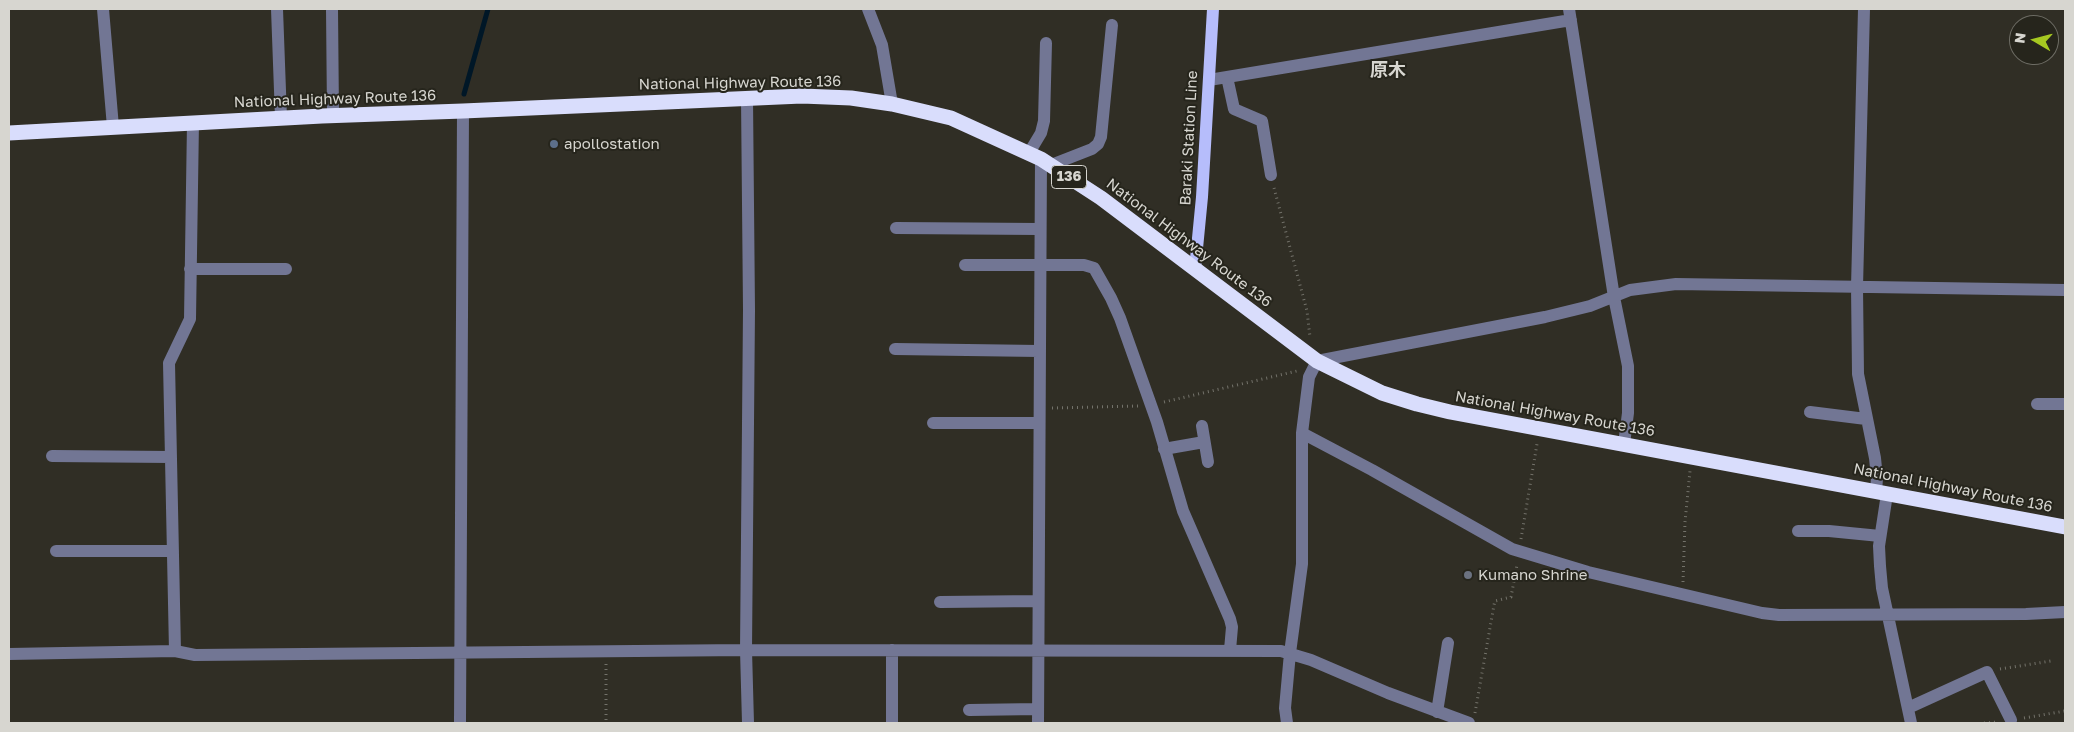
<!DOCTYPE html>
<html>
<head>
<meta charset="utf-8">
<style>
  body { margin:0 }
  #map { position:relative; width:2074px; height:732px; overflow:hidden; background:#302e25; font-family:"Golos Text",sans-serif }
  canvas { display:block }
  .frame { position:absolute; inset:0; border:10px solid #d7d6d0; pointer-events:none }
  .north { position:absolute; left:2009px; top:15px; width:50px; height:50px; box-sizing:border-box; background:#26251c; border:1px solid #6d6c64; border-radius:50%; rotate:278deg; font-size:14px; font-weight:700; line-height:20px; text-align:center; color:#d7d6d0 }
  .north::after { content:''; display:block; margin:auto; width:18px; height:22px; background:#a6c821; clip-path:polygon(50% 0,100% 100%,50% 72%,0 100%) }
</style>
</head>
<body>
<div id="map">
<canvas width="2074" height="732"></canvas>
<div class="frame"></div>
<div class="north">N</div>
</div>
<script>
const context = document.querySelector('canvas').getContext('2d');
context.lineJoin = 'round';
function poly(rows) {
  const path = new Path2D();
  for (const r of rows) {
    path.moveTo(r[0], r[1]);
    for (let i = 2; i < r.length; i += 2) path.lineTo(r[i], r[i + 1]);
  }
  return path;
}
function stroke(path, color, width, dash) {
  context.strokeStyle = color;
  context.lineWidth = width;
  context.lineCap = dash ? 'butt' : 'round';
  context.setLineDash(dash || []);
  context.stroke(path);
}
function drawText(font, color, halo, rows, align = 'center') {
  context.font = font + ' "Golos Text","Noto Sans JP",sans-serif';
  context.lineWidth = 4;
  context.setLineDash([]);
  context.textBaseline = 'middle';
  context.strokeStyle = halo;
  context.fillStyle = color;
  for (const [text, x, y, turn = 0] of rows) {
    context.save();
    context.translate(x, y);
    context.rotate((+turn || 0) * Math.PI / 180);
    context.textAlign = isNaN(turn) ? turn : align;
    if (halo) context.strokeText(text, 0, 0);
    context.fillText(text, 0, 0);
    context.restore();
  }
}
const stream = poly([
  [464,94,488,9]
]);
const path = poly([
  [1274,188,1307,311,1310,337],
  [1164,402,1297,371],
  [1052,408,1138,406],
  [1521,539,1537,444],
  [1683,582,1685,522,1690,471],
  [606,664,606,723],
  [2000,669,2051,661],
  [1475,713,1494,605,1495,601,1511,597,1517,565],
  [2024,718,2065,711],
  [1984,723,1998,722]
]);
const minor = poly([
  [103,9,113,127],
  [277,9,281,118],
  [332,9,333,115],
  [868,9,882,45,892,104],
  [1569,9,1614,297,1628,366,1628,413,1624,444],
  [1864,9,1857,287,1858,374,1875,458,1877,478,1876,492],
  [1227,77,1234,109,1262,121,1271,175],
  [1209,80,1571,20],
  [747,98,749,310,746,650,748,723],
  [1029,153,1041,133,1044,121,1046,43],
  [1051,165,1092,149,1098,144,1101,137,1112,25],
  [896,228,1039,229],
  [965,265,1084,265,1094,268,1111,298,1120,318,1157,422,1183,511,1230,619,1232,627,1230,650],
  [190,269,286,269],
  [895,349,1039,351],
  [2037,404,2065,404],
  [1810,412,1866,419],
  [933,423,1039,423],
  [1202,426,1208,462],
  [1302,433,1372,470,1512,549,1588,572,1762,613,1779,615,2026,614,2065,612],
  [1164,449,1204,442],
  [52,456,171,457],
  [1887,494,1879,546,1880,566,1882,588,1911,723],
  [1798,531,1829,531,1880,536],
  [56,551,173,551],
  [940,602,1038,601],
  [892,650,892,723],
  [175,651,169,363,190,319,193,122],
  [9,654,175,651,195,655,746,650,1281,651,1311,660,1388,693,1469,723],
  [1908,708,1987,672,2011,720],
  [969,710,1038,709],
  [1437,712,1448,643],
  [460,723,463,111],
  [1038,723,1041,159],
  [1287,723,1285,708,1290,653,1302,564,1302,433,1309,377,1317,361,1545,317,1590,306,1630,290,1676,284,2065,290]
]);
const major = poly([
  [1195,269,1202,197,1213,9]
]);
const highway = poly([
  [9,133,322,116,463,111,802,96,851,98,892,104,951,118,1041,159,1101,198,1317,361,1382,393,1417,404,1450,412,2065,527]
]);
const markers = [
  [554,144,5,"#5c6f8a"],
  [1468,575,5,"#6b7280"]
];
const shields = [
  [1069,177,35]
];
const shieldNames = [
  ["136",1069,177]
];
const streetNames = [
  ["National Highway Route 136",740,83,-1],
  ["National Highway Route 136",335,99,-2],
  ["Baraki Station Line",1189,138,-87],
  ["National Highway Route 136",1189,243,37],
  ["National Highway Route 136",1555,414,10],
  ["National Highway Route 136",1953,488,11]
];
const poiNames = [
  ["apollostation",564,144],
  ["Kumano Shrine",1478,575]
];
const quarterNames = [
  ["原木",1388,70]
];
stroke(stream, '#001727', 5);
stroke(path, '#73726a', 3, [1, 4]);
stroke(minor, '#727694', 12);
stroke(major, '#b6bdfb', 12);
stroke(highway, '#d9ddfc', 15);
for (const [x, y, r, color] of markers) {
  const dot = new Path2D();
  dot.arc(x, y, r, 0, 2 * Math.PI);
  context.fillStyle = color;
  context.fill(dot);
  stroke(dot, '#26251c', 2);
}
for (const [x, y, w] of shields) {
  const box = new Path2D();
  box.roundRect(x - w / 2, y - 11.5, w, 23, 4);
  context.fillStyle = '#26251c';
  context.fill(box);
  stroke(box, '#d7d6d0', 1);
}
drawText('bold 14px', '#d7d6d0', null, shieldNames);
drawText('15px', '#d7d6d0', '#26251c', streetNames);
drawText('15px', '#d7d6d0', '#26251c', poiNames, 'left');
drawText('bold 18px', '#d7d6d0', '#26251c', quarterNames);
</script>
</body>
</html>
